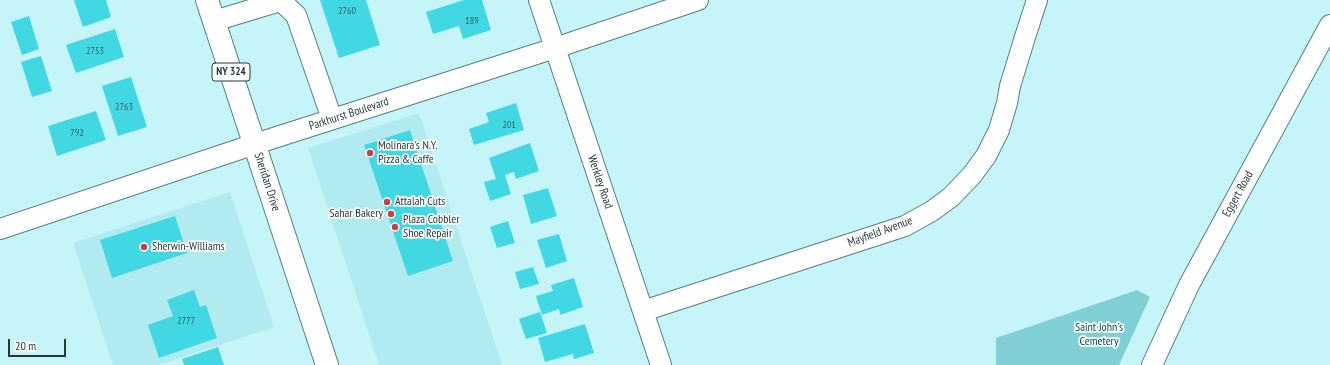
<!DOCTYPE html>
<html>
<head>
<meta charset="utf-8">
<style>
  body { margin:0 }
  #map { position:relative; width:1330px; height:365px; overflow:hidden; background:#c5f5f9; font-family:"PT Sans Narrow",sans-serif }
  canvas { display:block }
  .scale { position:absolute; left:8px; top:339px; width:58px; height:18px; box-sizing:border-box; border:2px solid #26393b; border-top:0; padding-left:5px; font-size:12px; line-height:14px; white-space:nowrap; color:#26393b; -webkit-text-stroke:3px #fff; paint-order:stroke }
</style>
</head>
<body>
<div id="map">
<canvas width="1330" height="365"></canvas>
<div class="scale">20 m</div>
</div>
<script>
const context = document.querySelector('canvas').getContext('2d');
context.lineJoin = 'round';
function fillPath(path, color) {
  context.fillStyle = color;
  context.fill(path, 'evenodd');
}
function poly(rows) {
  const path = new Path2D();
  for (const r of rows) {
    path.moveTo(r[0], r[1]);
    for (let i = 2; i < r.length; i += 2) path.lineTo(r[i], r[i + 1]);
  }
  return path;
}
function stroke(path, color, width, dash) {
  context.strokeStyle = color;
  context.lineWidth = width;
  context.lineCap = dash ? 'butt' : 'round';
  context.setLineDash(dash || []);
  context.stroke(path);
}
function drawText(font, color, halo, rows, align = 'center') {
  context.font = font + ' "PT Sans Narrow",sans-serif';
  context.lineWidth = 3.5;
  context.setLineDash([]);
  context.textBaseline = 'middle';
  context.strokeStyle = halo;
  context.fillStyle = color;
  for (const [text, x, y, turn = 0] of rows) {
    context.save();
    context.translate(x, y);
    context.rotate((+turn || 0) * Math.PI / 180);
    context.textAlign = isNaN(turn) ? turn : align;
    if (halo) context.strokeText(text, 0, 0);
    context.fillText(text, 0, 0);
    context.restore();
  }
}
const built = poly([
  [419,113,502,365,379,365,308,148],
  [230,192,274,327,158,365,113,365,73,243]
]);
const green = poly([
  [1137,290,1150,297,1119,365,996,365,996,338]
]);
const building = poly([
  [74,0,106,0,111,17,83,27],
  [320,0,366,0,380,45,339,58],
  [464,0,482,0,491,30,463,39,459,26,433,34,426,12],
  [29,16,39,49,22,55,11,22],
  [115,29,124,57,76,73,66,45],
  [41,56,52,91,32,97,21,62],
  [131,77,147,127,118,136,102,86],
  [516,103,524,130,474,145,469,129,489,122,486,113],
  [96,111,106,140,57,156,48,126],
  [410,130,453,261,408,276,364,145],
  [530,143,539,171,516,179,514,172,505,175,511,194,490,201,484,182,496,179,489,158],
  [548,188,557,216,531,224,523,195],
  [175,216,187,253,112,278,100,240],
  [508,221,515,243,497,248,490,227],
  [559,234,567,261,546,268,537,240],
  [533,267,539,284,520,289,515,272],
  [574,278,583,307,560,315,559,309,542,315,536,296,553,291,551,285],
  [194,290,200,307,206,305,217,338,159,358,148,325,173,316,167,300],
  [540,312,547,333,526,339,519,319],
  [585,324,594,353,574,359,573,354,545,362,538,338],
  [218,347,224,365,184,365,182,359]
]);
const minor = poly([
  [539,0,661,365],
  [214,21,277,2,283,3,296,15,332,119],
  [0,229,255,144,555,48,698,0],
  [643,311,905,226,932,211,951,197,972,175,986,156,999,130,1007,103,1010,86,1025,37,1037,0],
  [1152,365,1189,285,1330,25]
]);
const major = poly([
  [207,0,327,365]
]);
const markers = [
  [370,153,4,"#cd3d44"],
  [387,202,4,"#cd3d44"],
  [391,214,4,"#cd3d44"],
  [395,227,4,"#cd3d44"],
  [144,247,4,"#cd3d44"]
];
const numberNames = [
  ["2760",347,11],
  ["189",472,21],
  ["2753",95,51],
  ["2763",124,107],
  ["201",509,125],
  ["792",77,133],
  ["2777",186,321]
];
const shields = [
  [231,72,38]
];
const shieldNames = [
  ["NY 324",231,72]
];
const streetNames = [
  ["Parkhurst Boulevard",349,114,-18],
  ["Sheridan Drive",267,182,72],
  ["Werkley Road",600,182,71],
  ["Eggert Road",1238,194,-61],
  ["Mayfield Avenue",880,232,-20]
];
const poiNames = [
  ["Molinara's N.Y.",378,146],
  ["Pizza & Caffe",378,160],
  ["Attalah Cuts",395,202],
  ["Sahar Bakery",383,214,"right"],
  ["Plaza Cobbler",403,220],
  ["Shoe Repair",403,234],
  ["Sherwin-Williams",152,247]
];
const parkNames = [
  ["Saint John's",1099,328],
  ["Cemetery",1099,342]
];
fillPath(built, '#b1ebf0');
fillPath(green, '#80cfd5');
fillPath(building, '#42d8e3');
stroke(minor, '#537f82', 22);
stroke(major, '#537f82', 24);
stroke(minor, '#fff', 20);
stroke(major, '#fff', 22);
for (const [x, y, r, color] of markers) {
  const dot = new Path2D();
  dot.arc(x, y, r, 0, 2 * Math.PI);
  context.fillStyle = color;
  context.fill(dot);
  stroke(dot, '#fff', 1.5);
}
drawText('10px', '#2d6165', null, numberNames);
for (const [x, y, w] of shields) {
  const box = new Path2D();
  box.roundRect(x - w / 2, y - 9, w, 18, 3);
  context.fillStyle = '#fff';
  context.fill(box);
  stroke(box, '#26393b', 1);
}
drawText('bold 11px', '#26393b', null, shieldNames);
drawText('12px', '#26393b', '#fff', streetNames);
drawText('12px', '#26393b', '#fff', poiNames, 'left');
drawText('12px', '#03484d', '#fff', parkNames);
</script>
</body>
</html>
